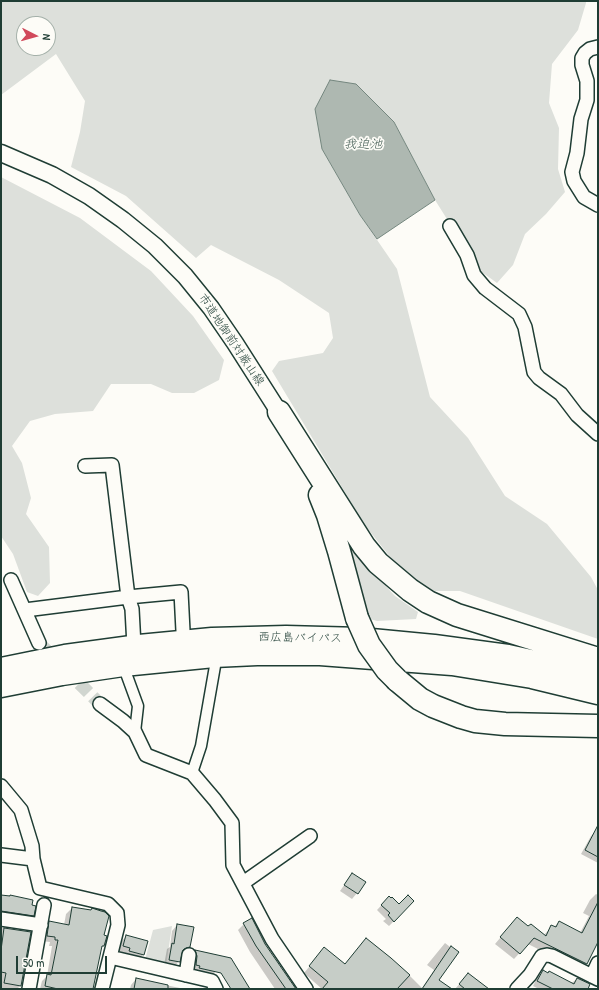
<!DOCTYPE html>
<html>
<head>
<meta charset="utf-8">
<style>
  body { margin:0 }
  #map { position:relative; width:599px; height:990px; overflow:hidden; background:#fdfcf7; font-family:"Patrick Hand",sans-serif }
  canvas { display:block }
  .frame { position:absolute; inset:0; border:2px solid #1f3d34; pointer-events:none }
  .north { position:absolute; left:16px; top:16px; width:40px; height:40px; box-sizing:border-box; background:#fdfcf7; border:1px solid #a4b0a9; border-radius:50%; rotate:96deg; font-size:11px; font-weight:700; line-height:16px; text-align:center; color:#1f3d34 }
  .north::after { content:''; display:block; margin:auto; width:14px; height:18px; background:#d1495b; clip-path:polygon(50% 0,100% 100%,50% 72%,0 100%) }
  .scale { position:absolute; left:16px; top:956px; width:91px; height:18px; box-sizing:border-box; border:2px solid #1f3d34; border-top:0; padding-left:5px; font-size:12px; line-height:14px; white-space:nowrap; color:#1f3d34; -webkit-text-stroke:3px #fdfcf7; paint-order:stroke }
</style>
</head>
<body>
<div id="map">
<canvas width="599" height="990"></canvas>
<div class="frame"></div>
<div class="north">N</div>
<div class="scale">50 m</div>
</div>
<script>
const context = document.querySelector('canvas').getContext('2d');
context.lineJoin = 'round';
function fillPath(path, color) {
  context.fillStyle = color;
  context.fill(path, 'evenodd');
}
function poly(rows) {
  const path = new Path2D();
  for (const r of rows) {
    path.moveTo(r[0], r[1]);
    for (let i = 2; i < r.length; i += 2) path.lineTo(r[i], r[i + 1]);
  }
  return path;
}
function stroke(path, color, width, dash) {
  context.strokeStyle = color;
  context.lineWidth = width;
  context.lineCap = dash ? 'butt' : 'round';
  context.setLineDash(dash || []);
  context.stroke(path);
}
function drawText(font, color, halo, rows, align = 'center') {
  context.font = font + ' "Patrick Hand","Klee One",sans-serif';
  context.lineWidth = 3.5;
  context.setLineDash([]);
  context.textBaseline = 'middle';
  context.strokeStyle = halo;
  context.fillStyle = color;
  for (const [text, x, y, turn = 0] of rows) {
    context.save();
    context.translate(x, y);
    context.rotate((+turn || 0) * Math.PI / 180);
    context.textAlign = isNaN(turn) ? turn : align;
    if (halo) context.strokeText(text, 0, 0);
    context.fillText(text, 0, 0);
    context.restore();
  }
}
const green = poly([
  [1,1,586,1,586,3,578,30,552,64,549,103,559,128,558,169,565,192,546,214,525,234,513,265,497,283,479,270,435,200,394,122,322,149,360,215,397,269,430,397,468,438,505,496,547,524,591,577,598,590,598,639,460,591,434,591,398,567,364,524,272,371,279,361,323,353,333,338,329,313,279,280,211,245,196,258,126,196,71,167,80,132,85,101,56,54,1,95],
  [24,24,48,24,48,48,24,48],
  [1,177,80,218,151,271,193,316,224,360,219,380,194,393,172,393,151,384,111,384,93,411,55,414,30,421,12,446,22,463,31,498,26,514,49,547,50,583,38,596,27,592,13,554,1,536],
  [355,548,367,566,395,596,418,612,416,619,377,621,370,619,349,550],
  [172,926,166,966,145,960,153,930]
]);
const water = poly([
  [330,80,356,84,394,122,435,200,377,239,360,215,322,149,315,109,330,80]
]);
const shadow = poly([
  [595,832,598,833,598,863,581,854,591,836],
  [352,874,357,893,352,899,340,891],
  [596,894,598,895,598,940,586,964,580,970,528,944,514,959,495,944,511,925,528,927,544,935,552,926,554,927,559,922,580,933,589,916,583,913,590,900],
  [1,895,31,906,33,915,28,921,1,917],
  [389,897,394,921,389,926,383,921,386,919,377,910],
  [72,908,103,936,103,946,100,949,91,989,40,989,42,981,47,976,52,946,49,946,50,942,41,941,44,928,50,922,64,925,66,914],
  [244,924,265,944,295,989,275,989,250,952,238,930],
  [177,925,190,947,184,952,181,952,179,961,174,967,164,965,167,949,170,947,172,931],
  [1,928,30,932,20,986,17,989,1,988],
  [126,936,144,954,138,960,125,956,125,953,119,951,121,942],
  [366,939,388,989,322,989,304,973,324,949,344,965],
  [445,943,458,953,437,980,444,989,397,989,408,974,422,988,434,970,427,965],
  [195,951,220,957,216,971,211,977,191,970,190,956],
  [543,972,570,984,577,979,587,989,539,989,533,986,538,976],
  [468,974,487,989,455,989],
  [136,979,180,988,184,989,130,989,131,985]
]);
const building = poly([
  [598,825,598,857,585,850,598,825],
  [352,873,366,882,358,894,344,885,352,873],
  [1,895,10,896,10,895,33,900,32,905,36,906,34,916,1,911,1,895],
  [408,895,414,901,394,922,388,915,390,913,381,905,389,896,391,898,392,897,399,904,408,895],
  [598,902,598,942,587,964,534,938,520,954,500,937,517,917,528,926,531,924,546,936,551,925,556,927,559,921,582,933,598,902],
  [72,907,91,910,92,908,101,911,105,912,109,916,104,935,107,936,104,946,102,946,93,989,58,989,45,986,47,974,51,975,58,940,55,940,55,937,47,936,49,921,69,925,72,907],
  [252,918,265,944,296,989,286,989,256,946,243,923,252,918],
  [177,924,194,927,190,947,186,948,183,950,180,962,169,960,172,943,174,944,177,924],
  [4,928,31,932,21,986,4,983,6,973,1,972,1,950,4,928],
  [126,935,148,941,144,955,129,951,130,948,123,946,126,935],
  [366,938,391,958,410,975,397,989,322,989,328,982,309,966,324,947,345,964,366,938],
  [451,946,459,952,439,980,452,989,422,989,451,946],
  [195,950,231,958,250,989,231,989,221,973,199,968,200,966,196,965,197,956,195,950],
  [543,970,548,973,549,971,574,984,577,978,590,984,588,989,553,989,537,981,543,970],
  [468,973,489,989,465,989,459,984,468,973],
  [136,978,168,985,168,989,134,989,136,978]
]);
const minorTunnel = poly([
  [39,643,100,704]
]);
const pedestrian = poly([
  [123,665,138,706,135,732],
  [192,773,201,746,215,666,214,656]
]);
const minor = poly([
  [598,47,590,49,585,53,582,58,582,65,587,81,587,100,581,119,577,153,572,172,574,181,584,197,598,205],
  [450,226,467,255,474,275,485,288,519,314,525,327,534,372,539,378,561,394,577,415,598,434],
  [85,466,112,465,128,597,181,592,183,631],
  [11,580,39,643],
  [25,610,128,597,132,609,134,646],
  [100,704,123,721,135,732,146,755,192,773,215,800,232,823,233,865,272,939,306,989],
  [1,786,21,810,32,846,33,859,40,888,108,904,117,913,118,925,102,989],
  [1,855,33,859],
  [243,883,310,836],
  [1,919,41,925],
  [110,957,212,981,216,989],
  [186,975,189,955],
  [592,976,598,963],
  [29,989,44,905],
  [517,989,530,975,542,956,547,955,552,956,598,979]
]);
const tertiary = poly([
  [1,153,52,175,89,196,123,220,155,246,185,276,211,308,235,343,279,412]
]);
const trunk = poly([
  [279,412,364,546,378,563,410,590,428,602,457,615,598,659],
  [320,495,328,515,339,551,357,618],
  [1,669,65,656,139,646,212,639,286,637,361,639,434,646,508,656,598,676],
  [397,680,420,699,433,706,461,717,475,721,505,724,598,726],
  [1,686,62,674,123,665,214,656,257,654,320,654,452,664,532,677,598,693]
]);
const trunkBridge = poly([
  [357,618,369,645,387,670,397,680]
]);
const streetNames = [
  ["市道地御前対厳山線",231,340,56],
  ["西広島バイパス",300,638,1]
];
const waterNames = [
  ["我迫池",363,145]
];
fillPath(green, '#dde0db');
fillPath(water, '#aeb8b1');
stroke(water, '#75877f', 1);
fillPath(shadow, '#0003');
fillPath(building, '#c6cdc7');
stroke(building, '#1f3d34', 1);
stroke(minorTunnel, '#d1d6d0', 13, [13, 6]);
stroke(pedestrian, '#1f3d34', 13);
stroke(minor, '#1f3d34', 16);
stroke(tertiary, '#1f3d34', 19);
stroke(trunk, '#1f3d34', 25);
stroke(pedestrian, '#fdfcf7', 10);
stroke(minor, '#fdfcf7', 13);
stroke(tertiary, '#fdfcf7', 16);
stroke(trunk, '#fdfcf7', 22);
stroke(trunkBridge, '#1f3d34', 25, []);
stroke(trunkBridge, '#fdfcf7', 22);
drawText('12px', '#1f3d34', '#fdfcf7', streetNames);
drawText('italic 13px', '#435c53', '#fdfcf7', waterNames);
</script>
</body>
</html>
